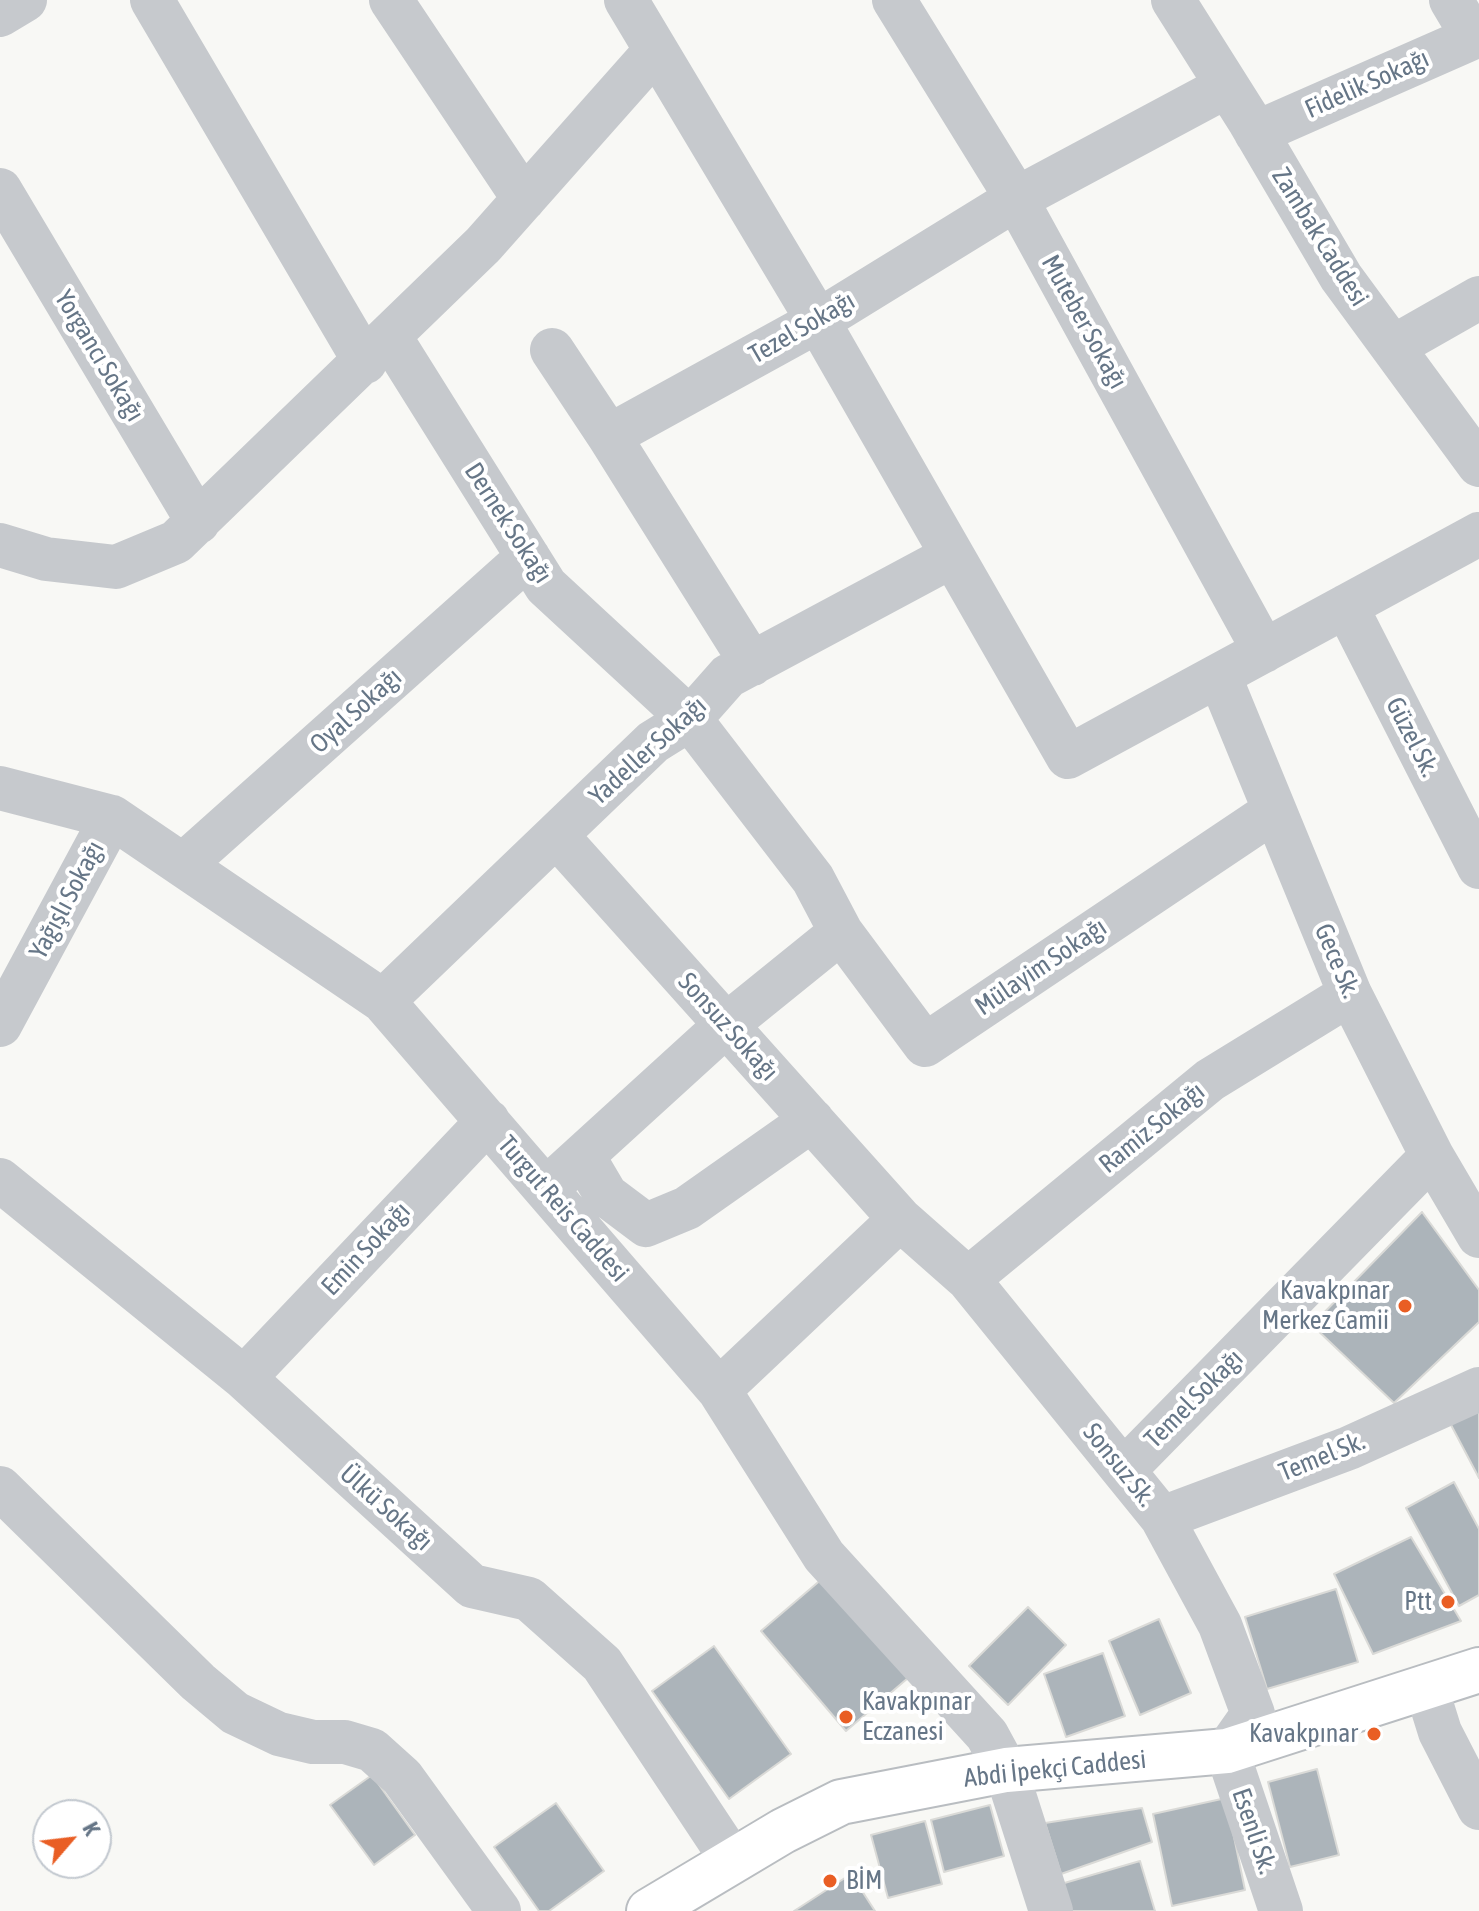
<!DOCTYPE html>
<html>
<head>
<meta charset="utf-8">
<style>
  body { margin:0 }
  #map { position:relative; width:1479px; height:1911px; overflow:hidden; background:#f8f8f5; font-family:"Asap Condensed",sans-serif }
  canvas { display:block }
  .north { position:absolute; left:32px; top:1799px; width:80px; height:80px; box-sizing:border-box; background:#fff; border:2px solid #c2c8cf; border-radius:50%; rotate:62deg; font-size:22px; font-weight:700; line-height:32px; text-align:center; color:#667687 }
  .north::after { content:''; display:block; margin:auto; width:28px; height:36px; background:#e95e24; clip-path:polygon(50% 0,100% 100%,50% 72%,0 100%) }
</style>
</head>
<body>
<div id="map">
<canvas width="1479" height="1911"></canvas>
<div class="north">K</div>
</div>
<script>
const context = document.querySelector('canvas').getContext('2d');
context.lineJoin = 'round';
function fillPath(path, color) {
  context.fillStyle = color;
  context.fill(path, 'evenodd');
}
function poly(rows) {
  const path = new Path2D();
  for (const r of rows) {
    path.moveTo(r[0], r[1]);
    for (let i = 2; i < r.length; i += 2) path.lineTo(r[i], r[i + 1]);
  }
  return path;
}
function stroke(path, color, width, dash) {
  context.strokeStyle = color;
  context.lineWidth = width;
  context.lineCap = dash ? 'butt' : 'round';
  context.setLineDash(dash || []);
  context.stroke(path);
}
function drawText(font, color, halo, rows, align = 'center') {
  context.font = font + ' "Asap Condensed",sans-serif';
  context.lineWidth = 8;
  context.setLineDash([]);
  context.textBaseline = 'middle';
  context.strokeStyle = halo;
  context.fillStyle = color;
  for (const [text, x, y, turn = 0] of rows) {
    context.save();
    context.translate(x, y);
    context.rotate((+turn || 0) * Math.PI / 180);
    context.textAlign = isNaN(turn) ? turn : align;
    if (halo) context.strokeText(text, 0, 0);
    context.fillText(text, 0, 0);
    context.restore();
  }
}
const building = poly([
  [1422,1212,1479,1290,1479,1322,1394,1403,1312,1325,1422,1212],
  [1479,1408,1479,1478,1450,1423,1479,1408],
  [1454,1482,1479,1529,1479,1595,1459,1606,1406,1508,1454,1482],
  [1411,1537,1461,1621,1373,1654,1334,1574,1411,1537],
  [823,1578,908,1678,846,1731,761,1631,823,1578],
  [1336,1589,1358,1662,1267,1689,1245,1617,1336,1589],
  [1028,1607,1066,1645,1008,1705,969,1666,1028,1607],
  [1159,1619,1191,1693,1140,1715,1109,1641,1159,1619],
  [714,1646,791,1754,729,1799,652,1691,714,1646],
  [1103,1653,1125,1716,1066,1737,1044,1674,1103,1653],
  [1317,1769,1339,1855,1290,1867,1268,1782,1317,1769],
  [372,1775,415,1835,374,1865,330,1805,372,1775],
  [1226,1798,1245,1890,1172,1906,1153,1814,1226,1798],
  [556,1803,604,1871,549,1911,539,1911,494,1847,556,1803],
  [990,1805,1004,1856,944,1872,931,1820,990,1805],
  [1142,1808,1152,1842,1061,1874,1045,1823,1142,1808],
  [925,1821,942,1884,888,1898,871,1835,925,1821],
  [1140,1861,1155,1911,1069,1911,1061,1884,1140,1861],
  [851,1874,875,1911,794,1911,851,1874]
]);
const minor = poly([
  [152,0,365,362],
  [391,0,524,199],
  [626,0,818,321,1068,757,1479,534],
  [894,0,1009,186,1264,651],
  [1173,0,1250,122,1341,277,1479,465],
  [1451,0,1473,37],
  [0,15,25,0],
  [1256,133,1479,35],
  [0,190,198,522],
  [390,337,546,586,690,719,813,879,841,932,726,1025,546,1189],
  [1393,347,1479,298],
  [552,350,609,436],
  [0,545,46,559,116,567,176,542,483,245,656,50],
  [1346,606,1479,867],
  [752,664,609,436,818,321,1016,199,1227,86],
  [1219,675,1350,994,1432,1156,1479,1236],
  [0,788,112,817,383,1001,719,1390,824,1556,987,1735,1006,1770,1051,1911],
  [556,835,900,1219,968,1279,1162,1518,1220,1625,1253,1714,1227,1751,1281,1911],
  [183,865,528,557],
  [841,932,925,1045,1274,811],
  [383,1001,653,742,690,719,728,676,952,556],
  [0,1025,112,817],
  [583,1156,606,1195,646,1225,687,1208,812,1120],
  [0,1180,244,1378,472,1586,529,1599,602,1664,732,1860],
  [968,1279,1210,1080,1350,994],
  [244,1378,488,1121],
  [719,1390,900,1219],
  [1124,1470,1432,1156],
  [0,1488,198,1682,235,1713,279,1734,313,1742,345,1742,372,1750,402,1777,499,1911],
  [1162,1518,1349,1448,1479,1389],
  [1426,1687,1440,1732,1479,1808]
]);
const major = poly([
  [649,1911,783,1831,841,1802,1006,1770,1227,1751,1479,1670]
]);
const markers = [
  [1405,1306,8,"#e95e24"],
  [1448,1602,8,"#e95e24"],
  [846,1717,8,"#e95e24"],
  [1374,1734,8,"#e95e24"],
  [830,1881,8,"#e95e24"]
];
const streetNames = [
  ["Fidelik Sokağı",1367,84,-24],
  ["Zambak Caddesi",1320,237,58],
  ["Muteber Sokağı",1084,322,61],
  ["Tezel Sokağı",802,328,-30],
  ["Yorgancı Sokağı",99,356,59],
  ["Dernek Sokağı",508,523,57],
  ["Oyal Sokağı",356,711,-42],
  ["Güzel Sk.",1412,737,63],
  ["Yadeller Sokağı",648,751,-42],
  ["Yağışlı Sokağı",67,900,-62],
  ["Gece Sk.",1337,961,67],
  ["Mülayim Sokağı",1041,967,-34],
  ["Sonsuz Sokağı",728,1027,48],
  ["Ramiz Sokağı",1152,1128,-39],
  ["Turgut Reis Caddesi",563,1209,49],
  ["Emin Sokağı",366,1249,-47],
  ["Temel Sokağı",1194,1399,-45],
  ["Temel Sk.",1322,1457,-22],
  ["Sonsuz Sk.",1119,1465,51],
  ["Ülkü Sokağı",386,1508,42],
  ["Abdi İpekçi Caddesi",1055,1769,-6],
  ["Esenli Sk.",1254,1831,71]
];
const poiNames = [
  ["Kavakpınar",1389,1291],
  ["Merkez Camii",1389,1321],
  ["Ptt",1432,1602],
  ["Kavakpınar",862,1702,"left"],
  ["Eczanesi",862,1732,"left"],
  ["Kavakpınar",1358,1734],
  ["BİM",846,1881,"left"]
];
fillPath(building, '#acb4ba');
stroke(building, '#dadad7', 2);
stroke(major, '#b9bdc1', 48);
stroke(minor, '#c6c9cd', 44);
stroke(major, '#fff', 44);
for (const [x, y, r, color] of markers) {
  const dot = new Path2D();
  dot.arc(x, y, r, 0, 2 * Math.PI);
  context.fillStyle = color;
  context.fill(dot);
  stroke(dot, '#fff', 3);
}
drawText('26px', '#667687', '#fff', streetNames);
drawText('26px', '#667687', '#fff', poiNames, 'right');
</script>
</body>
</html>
